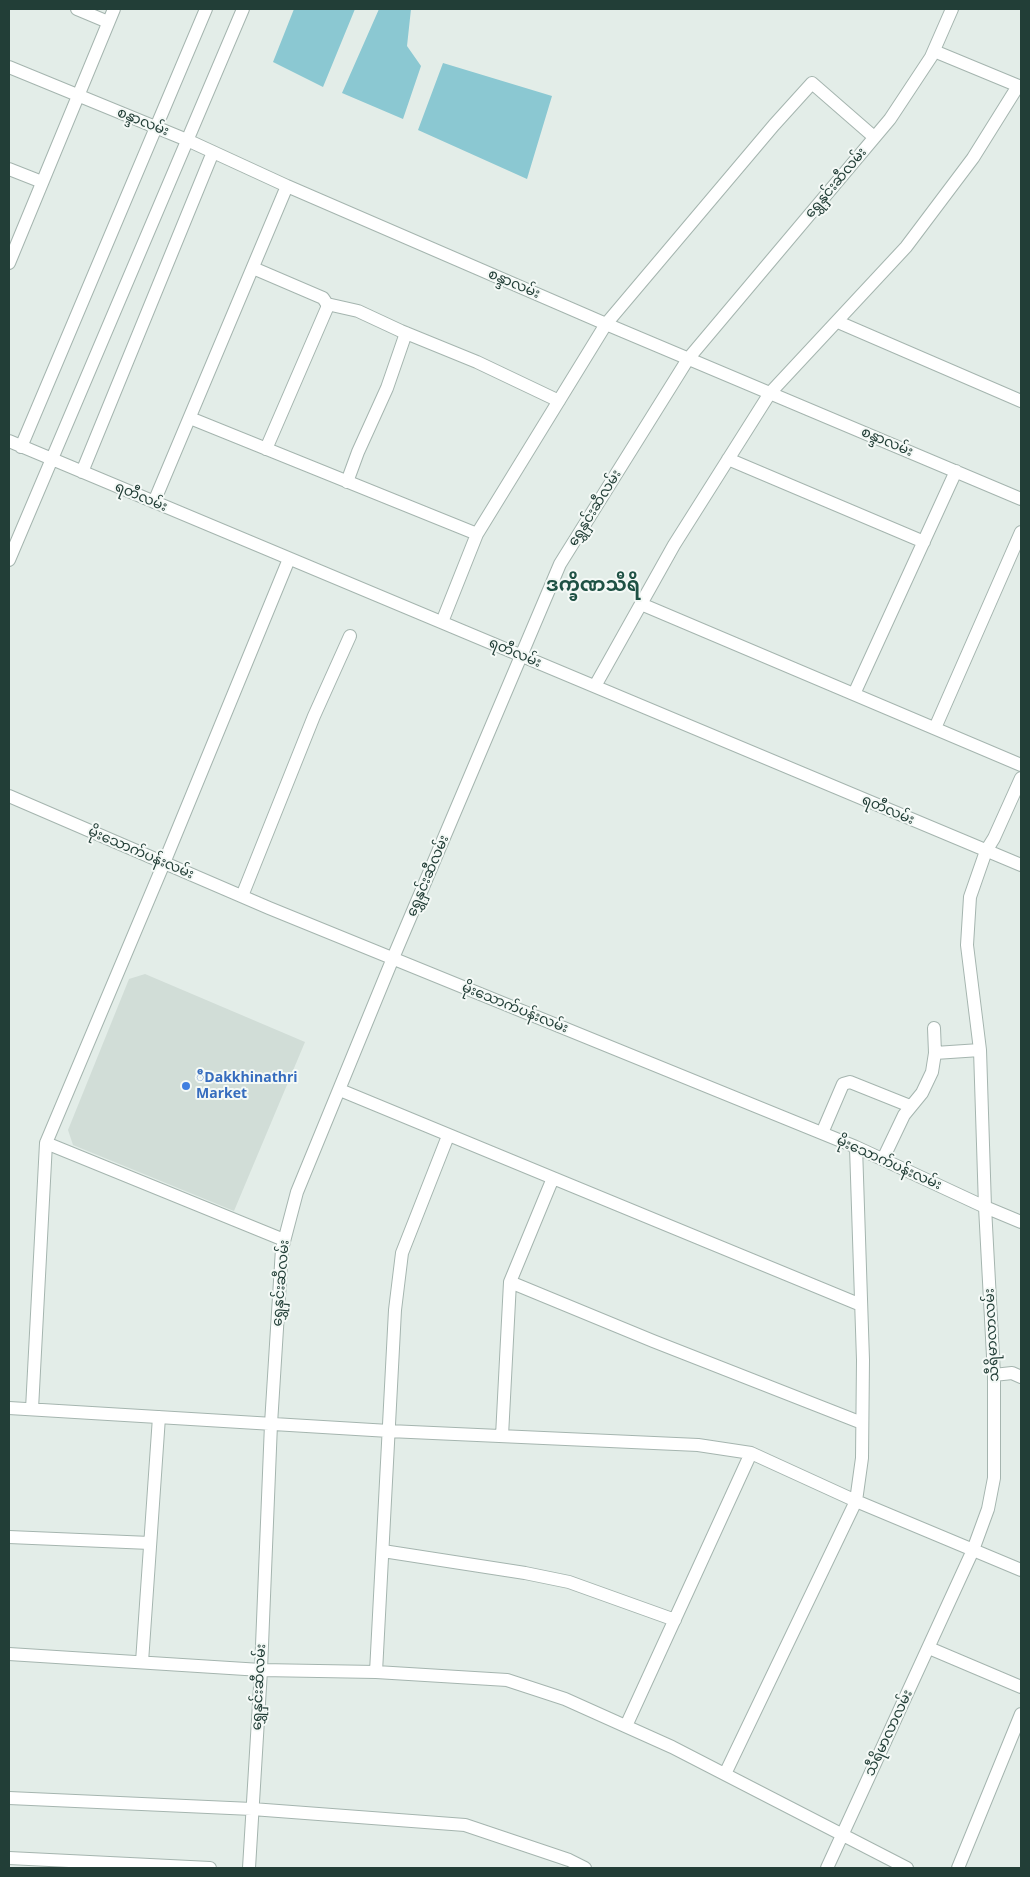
<!DOCTYPE html>
<html>
<head>
<meta charset="utf-8">
<style>
  body { margin:0 }
  #map { position:relative; width:1030px; height:1877px; overflow:hidden; background:#e3ede8; font-family:"Open Sans",sans-serif }
  canvas { display:block }
  .frame { position:absolute; inset:0; border:10px solid #223e37; pointer-events:none }
</style>
</head>
<body>
<div id="map">
<canvas width="1030" height="1877"></canvas>
<div class="frame"></div>
</div>
<script>
const context = document.querySelector('canvas').getContext('2d');
context.lineJoin = 'round';
function fillPath(path, color) {
  context.fillStyle = color;
  context.fill(path, 'evenodd');
}
function poly(rows) {
  const path = new Path2D();
  for (const r of rows) {
    path.moveTo(r[0], r[1]);
    for (let i = 2; i < r.length; i += 2) path.lineTo(r[i], r[i + 1]);
  }
  return path;
}
function stroke(path, color, width, dash) {
  context.strokeStyle = color;
  context.lineWidth = width;
  context.lineCap = dash ? 'butt' : 'round';
  context.setLineDash(dash || []);
  context.stroke(path);
}
function drawText(font, color, halo, rows, align = 'center') {
  context.font = font + ' "Open Sans","Noto Sans Myanmar",sans-serif';
  context.lineWidth = 4;
  context.setLineDash([]);
  context.textBaseline = 'middle';
  context.strokeStyle = halo;
  context.fillStyle = color;
  for (const [text, x, y, turn = 0] of rows) {
    context.save();
    context.translate(x, y);
    context.rotate((+turn || 0) * Math.PI / 180);
    context.textAlign = isNaN(turn) ? turn : align;
    if (halo) context.strokeText(text, 0, 0);
    context.fillText(text, 0, 0);
    context.restore();
  }
}
const built = poly([
  [145,974,305,1042,234,1211,73,1145,68,1130,129,979]
]);
const water = poly([
  [294,9,355,9,323,87,273,62],
  [379,9,411,9,407,46,421,66,403,119,342,93],
  [443,63,552,96,527,179,418,130]
]);
const minor = poly([
  [77,9,108,22],
  [934,51,1021,87],
  [9,67,187,140,287,186,606,324,1021,499],
  [9,169,42,182],
  [9,263,114,9],
  [253,268,323,298,327,304,327,308,266,449],
  [327,304,358,311,401,331,477,362,559,401],
  [838,322,1021,401],
  [190,418,477,534],
  [9,441,1021,865],
  [21,447,206,9],
  [728,459,924,542],
  [82,472,213,152],
  [347,482,358,452,387,388,406,333],
  [154,502,287,186],
  [9,560,243,9],
  [641,604,1021,765],
  [442,622,477,534,606,324,774,125,812,83,874,137],
  [595,686,674,545,770,393,906,247,973,158,1018,86],
  [854,694,956,471],
  [935,728,1021,532],
  [9,796,269,908,856,1147,985,1207,1021,1222],
  [242,896,314,716,350,636],
  [935,1053,980,1050],
  [340,1090,553,1178],
  [822,1133,843,1084,850,1082,910,1106],
  [883,1159,904,1115,922,1093,932,1072,935,1053,934,1028],
  [284,1240,46,1143,164,863,289,559],
  [510,1282,653,1341,862,1423],
  [994,1375,1012,1373,1021,1377],
  [9,1408,389,1431,698,1445,751,1453,856,1501,1021,1570],
  [32,1409,46,1143],
  [502,1436,510,1282,553,1178,861,1305],
  [9,1537,150,1543],
  [383,1551,525,1573,569,1582,675,1620],
  [929,1648,1021,1687],
  [9,1654,261,1670,376,1672,507,1680,565,1699,672,1747,907,1868],
  [142,1662,159,1417],
  [376,1672,395,1310,402,1253,448,1136],
  [626,1726,751,1453],
  [725,1774,856,1501,862,1458,863,1360,856,1147],
  [9,1798,252,1809,465,1825,569,1860,585,1868],
  [9,1858,210,1868],
  [249,1868,261,1670,271,1424,282,1249,297,1192,393,958,560,564,688,359,890,119,931,57,952,9],
  [827,1868,973,1550,988,1509,994,1478,994,1375,985,1207,980,1050,967,945,970,897,986,851,994,838,1021,778],
  [958,1868,1021,1714]
]);
const markers = [
  [186,1086,5,"#3f7fe0"]
];
const streetNames = [
  ["စန္ဒာလမ်း",143,122,22],
  ["ရွှေနှင်းဆီလမ်း",836,183,-50],
  ["စန္ဒာလမ်း",514,284,23],
  ["စန္ဒာလမ်း",887,442,23],
  ["ရတီလမ်း",141,497,23],
  ["ရွှေနှင်းဆီလမ်း",595,508,-58],
  ["ရတီလမ်း",515,653,23],
  ["ရတီလမ်း",888,810,23],
  ["မိုးသောက်ပန်းလမ်း",141,853,23],
  ["ရွှေနှင်းဆီလမ်း",428,876,-67],
  ["မိုးသောက်ပန်းလမ်း",515,1008,22],
  ["မိုးသောက်ပန်းလမ်း",889,1163,24],
  ["ရွှေနှင်းဆီလမ်း",281,1283,-85],
  ["သီရိမာလာလမ်း",992,1335,-93],
  ["ရွှေနှင်းဆီလမ်း",259,1687,-87],
  ["သီရိမာလာလမ်း",889,1733,-65]
];
const shopNames = [
  ["ီDakkhinathri",196,1078],
  ["Market",196,1094]
];
const districtNames = [
  ["ဒက္ခိဏသီရိ",593,586]
];
fillPath(built, '#d1ddd7');
fillPath(water, '#8bc8d2');
stroke(minor, '#a5b5af', 14);
stroke(minor, '#fff', 12);
for (const [x, y, r, color] of markers) {
  const dot = new Path2D();
  dot.arc(x, y, r, 0, 2 * Math.PI);
  context.fillStyle = color;
  context.fill(dot);
  stroke(dot, '#f4f9f6', 2);
}
drawText('14px', '#223e37', '#f4f9f6', streetNames);
drawText('bold 14px', '#366cbe', '#f4f9f6', shopNames, 'left');
drawText('bold 19px', '#1e5144', '#f4f9f6', districtNames);
</script>
</body>
</html>
